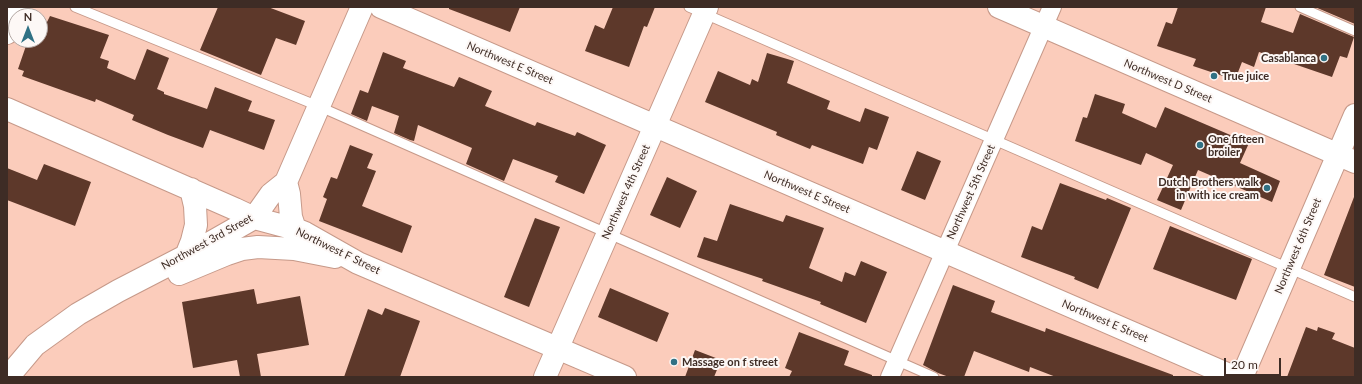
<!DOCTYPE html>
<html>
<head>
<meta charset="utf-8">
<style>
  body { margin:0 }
  #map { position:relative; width:1362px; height:384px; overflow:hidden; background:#fbccbb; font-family:Lato,sans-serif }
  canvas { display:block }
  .frame { position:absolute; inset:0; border:8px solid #3e2c25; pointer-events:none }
  .north { position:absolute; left:8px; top:8px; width:40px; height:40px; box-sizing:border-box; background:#fdf8f6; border:1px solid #b1a6a2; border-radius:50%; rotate:0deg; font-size:11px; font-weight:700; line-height:16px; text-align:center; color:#3e2c25 }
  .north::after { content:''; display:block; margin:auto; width:14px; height:18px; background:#307184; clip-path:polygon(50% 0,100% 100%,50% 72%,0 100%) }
  .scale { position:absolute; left:1224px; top:358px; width:57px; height:18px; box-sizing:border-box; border:2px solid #3e2c25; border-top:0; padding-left:5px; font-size:12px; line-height:14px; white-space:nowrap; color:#3e2c25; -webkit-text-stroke:3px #fdf8f6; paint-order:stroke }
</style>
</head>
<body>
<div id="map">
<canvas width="1362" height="384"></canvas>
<div class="frame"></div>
<div class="north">N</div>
<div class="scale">20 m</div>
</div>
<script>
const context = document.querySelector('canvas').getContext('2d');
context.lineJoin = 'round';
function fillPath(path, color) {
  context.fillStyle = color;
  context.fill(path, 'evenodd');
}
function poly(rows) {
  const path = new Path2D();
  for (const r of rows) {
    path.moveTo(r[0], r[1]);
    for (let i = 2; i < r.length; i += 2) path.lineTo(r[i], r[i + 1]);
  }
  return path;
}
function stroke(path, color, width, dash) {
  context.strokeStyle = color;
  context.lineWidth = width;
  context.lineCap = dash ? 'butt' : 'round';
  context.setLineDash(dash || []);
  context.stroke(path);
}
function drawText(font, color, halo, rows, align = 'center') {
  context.font = font + ' Lato,sans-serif';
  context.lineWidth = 4;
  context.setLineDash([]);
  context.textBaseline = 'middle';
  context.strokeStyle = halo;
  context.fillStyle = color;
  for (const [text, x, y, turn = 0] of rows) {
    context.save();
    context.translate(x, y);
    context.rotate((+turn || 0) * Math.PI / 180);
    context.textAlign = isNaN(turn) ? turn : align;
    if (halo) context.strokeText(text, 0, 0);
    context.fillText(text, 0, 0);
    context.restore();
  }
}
const building = poly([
  [218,7,268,7,305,21,296,45,276,38,261,75,200,50],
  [449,7,520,7,510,32,449,9],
  [613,7,655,7,647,27,644,26,629,67,585,51,595,25,604,29],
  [1178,7,1266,7,1261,22,1293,33,1300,14,1354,37,1347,58,1340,56,1332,77,1259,52,1254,67,1242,62,1235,80,1193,66,1196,59,1157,46,1166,22,1172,24],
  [1315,7,1355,7,1355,24],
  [50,16,109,35,100,58,109,61,107,68,135,80,147,49,169,58,157,89,164,92,164,94,207,109,215,87,252,101,248,111,275,120,264,150,210,130,203,148,168,135,132,120,134,115,96,99,95,102,22,76,24,71,18,69,28,40,40,40,40,20,47,22],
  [383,52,406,61,403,68,454,87,459,77,492,91,485,106,535,126,537,122,575,136,577,132,606,145,584,194,555,182,558,176,513,159,504,181,466,164,472,148,418,125,414,141,410,140,394,133,399,116,372,106,367,121,351,114,360,90,368,93],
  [767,53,794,61,787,83,830,101,827,109,860,122,865,108,889,117,877,150,869,147,863,164,812,145,810,149,776,135,777,132,705,102,718,71,750,85,752,79,758,82],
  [1095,94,1125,104,1122,113,1156,128,1165,107,1249,143,1240,163,1280,181,1272,202,1198,170,1181,210,1157,200,1173,165,1146,153,1141,165,1075,141,1083,117,1087,118],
  [350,145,373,154,367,168,376,171,362,206,412,226,402,253,319,221,327,199,323,197,331,177,337,179],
  [917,151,941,161,925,200,901,190],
  [44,164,91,182,75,226,7,200,7,168,37,180],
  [667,177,697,191,680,228,650,215],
  [1060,183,1106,200,1107,198,1131,208,1098,289,1074,279,1075,277,1021,257,1032,226,1042,230],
  [1354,197,1355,197,1355,287,1324,275],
  [730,204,783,222,786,215,824,228,809,268,842,282,845,272,855,276,861,261,887,272,866,323,820,304,821,302,762,281,763,279,697,257,704,237,717,241],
  [535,218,560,227,529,307,504,297],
  [1170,226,1252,259,1236,300,1153,269],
  [953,285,995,301,991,312,1045,332,1046,328,1173,375,1173,377,1056,377,1030,367,1029,372,974,351,964,377,949,377,938,373,923,365],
  [610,288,669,313,657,342,598,317],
  [254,289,257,304,300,296,309,345,257,354,261,377,240,377,237,360,193,368,182,302],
  [385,308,420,321,400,377,344,377,368,309,382,315],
  [1306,327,1317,331,1318,327,1335,333,1332,339,1355,348,1355,377,1287,377],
  [799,332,849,351,844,365,872,375,872,377,789,377,792,371,785,368],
  [695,350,721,360,714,377,685,377]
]);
const service = poly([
  [75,7,318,106,934,377],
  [689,7,1355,297],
  [1300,7,1355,31]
]);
const minor = poly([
  [890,377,1052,7]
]);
const tertiary = poly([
  [999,7,1355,162],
  [7,33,18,7],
  [545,377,707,7]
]);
const secondary = poly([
  [381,7,1234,377],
  [7,109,235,209,254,218,295,229,305,233,358,263,625,377],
  [286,182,289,194,291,217,295,229],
  [186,256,192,241,196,225,195,206,191,189],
  [179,274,227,254,242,249,258,247,294,249,335,257],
  [8,377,35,345,78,314,118,291,203,247,254,218,271,194,286,182,362,7]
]);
const trunk = poly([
  [1242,377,1355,115]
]);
const markers = [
  [1324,58,4,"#307184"],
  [1214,76,4,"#307184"],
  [1200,145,4,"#307184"],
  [1267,188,4,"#307184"],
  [674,362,4,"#307184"]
];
const poiNames = [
  ["Casablanca",1316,58,"right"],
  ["True juice",1222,76],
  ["One fifteen",1208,139],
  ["broiler",1208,152],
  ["Dutch Brothers walk",1259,182,"right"],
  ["in with ice cream",1259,195,"right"],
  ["Massage on f street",682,362]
];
const streetNames = [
  ["Northwest E Street",510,63,23],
  ["Northwest D Street",1168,81,23],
  ["Northwest 4th Street",626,192,-66],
  ["Northwest E Street",807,192,23],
  ["Northwest 5th Street",971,192,-66],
  ["Northwest 3rd Street",207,242,-29],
  ["Northwest 6th Street",1298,246,-67],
  ["Northwest F Street",338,251,26],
  ["Northwest E Street",1105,321,23]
];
fillPath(building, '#5d382a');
stroke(service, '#c69989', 11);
stroke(minor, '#c69989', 20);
stroke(tertiary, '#c69989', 24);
stroke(secondary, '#c69989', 24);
stroke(trunk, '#c69989', 24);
stroke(service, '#fff', 9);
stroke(minor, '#fff', 18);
stroke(tertiary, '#fff', 22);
stroke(secondary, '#fff', 22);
stroke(trunk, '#fff', 22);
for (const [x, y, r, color] of markers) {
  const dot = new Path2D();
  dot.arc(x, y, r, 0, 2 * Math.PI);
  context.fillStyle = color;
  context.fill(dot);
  stroke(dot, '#fdf8f6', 1.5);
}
drawText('bold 11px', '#3e2c25', '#fdf8f6', poiNames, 'left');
drawText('11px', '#3e2c25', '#fdf8f6', streetNames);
</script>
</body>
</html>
